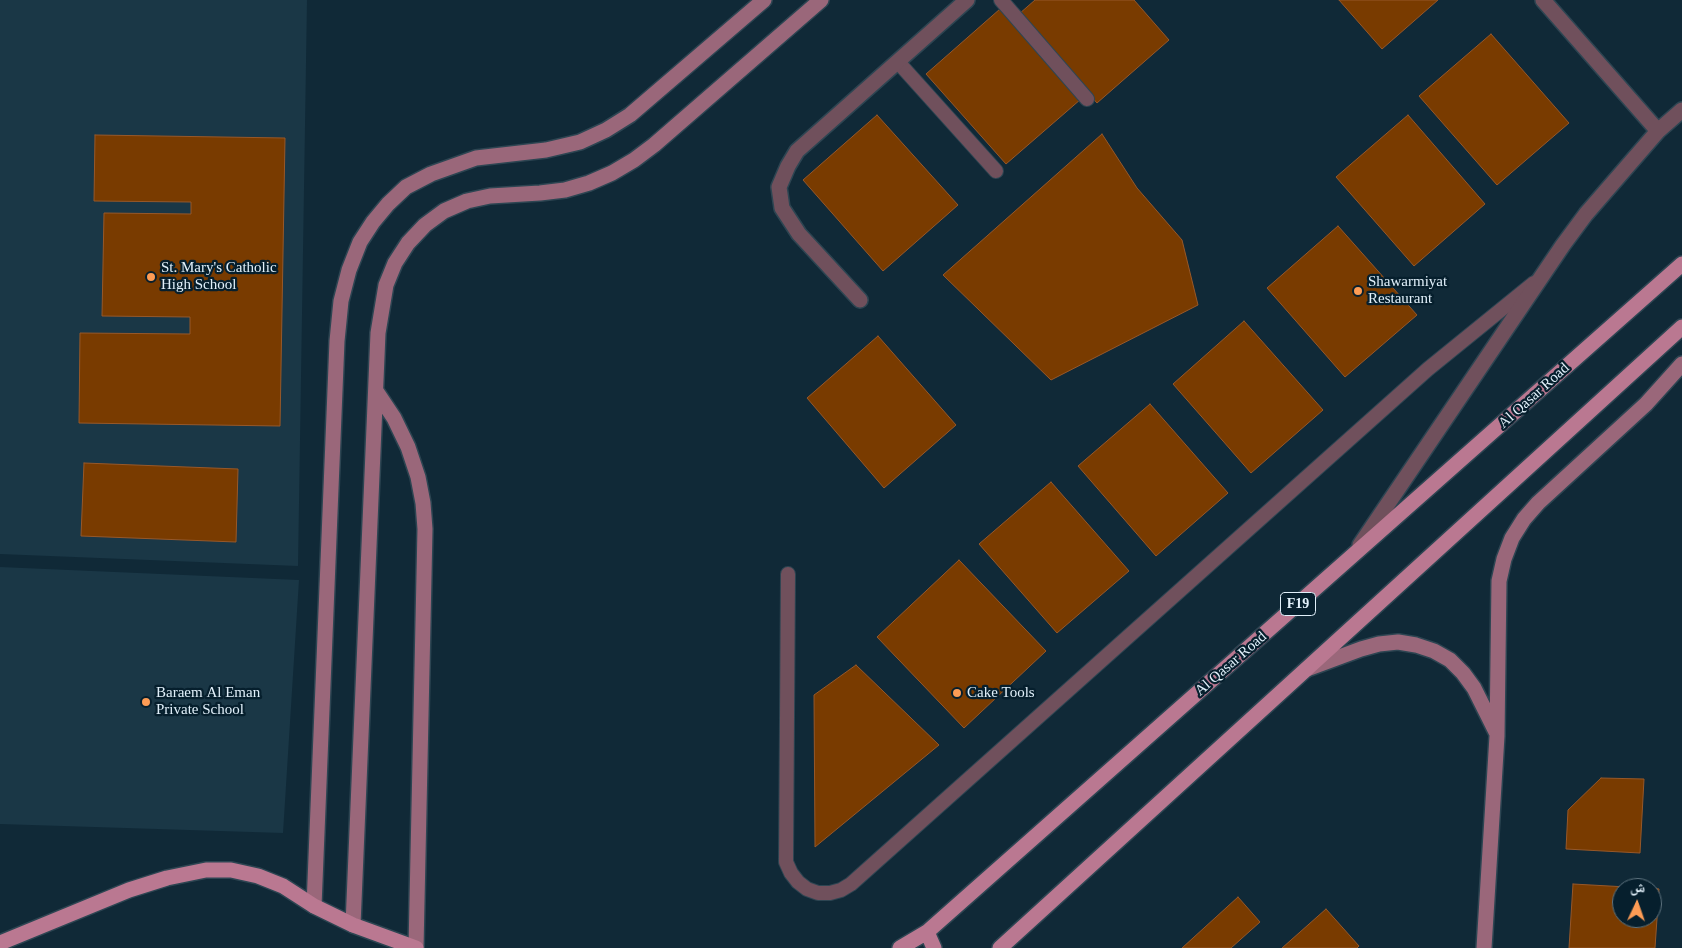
<!DOCTYPE html>
<html>
<head>
<meta charset="utf-8">
<style>
  body { margin:0 }
  #map { position:relative; width:1682px; height:948px; overflow:hidden; background:#102937; font-family:Georgia,"Noto Naskh Arabic",serif }
  canvas { display:block }
  .north { position:absolute; left:1612px; top:878px; width:50px; height:50px; box-sizing:border-box; background:#061f2d; border:1px solid #5e737f; border-radius:50%; rotate:3deg; font-size:14px; font-weight:700; line-height:20px; text-align:center; color:#e1f0fa }
  .north::after { content:''; display:block; margin:auto; width:18px; height:22px; background:#fd9c55; clip-path:polygon(50% 0,100% 100%,50% 72%,0 100%) }
</style>
</head>
<body>
<div id="map">
<canvas width="1682" height="948"></canvas>
<div class="north">ش</div>
</div>
<script>
const context = document.querySelector('canvas').getContext('2d');
context.lineJoin = 'round';
function fillPath(path, color) {
  context.fillStyle = color;
  context.fill(path, 'evenodd');
}
function poly(rows) {
  const path = new Path2D();
  for (const r of rows) {
    path.moveTo(r[0], r[1]);
    for (let i = 2; i < r.length; i += 2) path.lineTo(r[i], r[i + 1]);
  }
  return path;
}
function stroke(path, color, width, dash) {
  context.strokeStyle = color;
  context.lineWidth = width;
  context.lineCap = dash ? 'butt' : 'round';
  context.setLineDash(dash || []);
  context.stroke(path);
}
function drawText(font, color, halo, rows, align = 'center') {
  context.font = font + ' Georgia,serif';
  context.lineWidth = 4.5;
  context.setLineDash([]);
  context.textBaseline = 'middle';
  context.strokeStyle = halo;
  context.fillStyle = color;
  for (const [text, x, y, turn = 0] of rows) {
    context.save();
    context.translate(x, y);
    context.rotate((+turn || 0) * Math.PI / 180);
    context.textAlign = isNaN(turn) ? turn : align;
    if (halo) context.strokeText(text, 0, 0);
    context.fillText(text, 0, 0);
    context.restore();
  }
}
const built = poly([
  [0,0,307,0,298,566,0,554],
  [0,567,299,580,283,833,0,824]
]);
const building = poly([
  [1035,0,1134,0,1169,40,1097,103,1019,14,1035,0],
  [1339,0,1438,0,1382,49,1339,0],
  [1000,9,1081,99,1006,164,926,74,1000,9],
  [1491,34,1569,123,1497,185,1419,96,1491,34],
  [877,115,958,205,883,271,803,180,877,115],
  [1408,115,1485,204,1414,266,1336,177,1408,115],
  [1102,134,1137,188,1182,240,1198,305,1051,380,943,275,1102,134],
  [95,135,285,138,280,426,79,423,80,333,190,334,190,317,102,316,104,213,191,214,191,202,94,201,95,135],
  [1338,226,1417,315,1345,377,1267,288,1338,226],
  [1244,321,1323,410,1251,473,1173,384,1244,321],
  [878,336,956,425,884,488,807,398,878,336],
  [1150,404,1228,493,1156,556,1078,466,1150,404],
  [84,463,238,469,236,542,81,536,84,463],
  [1051,482,1129,571,1057,633,979,544,1051,482],
  [959,560,1046,651,964,728,877,637,959,560],
  [856,665,939,745,815,847,814,695,856,665],
  [1601,778,1644,779,1640,853,1566,849,1568,810,1601,778],
  [1573,884,1645,888,1622,888,1622,918,1652,918,1652,888,1659,889,1655,948,1569,948,1573,884],
  [1238,897,1260,922,1231,948,1182,948,1238,897],
  [1326,909,1359,946,1357,948,1282,948,1326,909]
]);
const lane = poly([
  [1001,0,1087,99],
  [898,62,996,171],
  [788,574,786,862,791,873,798,882,807,889,818,893,830,893,841,890,851,884,1428,369,1534,283]
]);
const street = poly([
  [1543,0,1658,131],
  [860,300,799,234,782,208,779,187,788,166,797,151,967,0],
  [1360,545,1563,245,1586,214,1658,131,1682,110]
]);
const secondary = poly([
  [376,391,394,418,408,447,418,477,423,503,425,529,416,948],
  [1307,669,1361,649,1379,644,1398,642,1416,645,1434,651,1450,660,1463,673,1474,688,1496,732],
  [314,906,337,341,341,301,349,270,360,242,373,222,388,204,406,187,431,174,476,158,546,150,580,142,606,130,630,115,764,0],
  [353,925,378,333,386,285,395,263,408,243,425,225,444,211,467,201,490,196,540,193,565,190,589,183,612,173,634,160,654,145,821,0],
  [1484,948,1497,736,1499,581,1504,559,1512,538,1524,519,1538,503,1646,404,1682,364]
]);
const primary = poly([
  [0,943,129,890,167,878,206,870,231,870,258,876,283,886,314,906,353,925,416,948],
  [900,948,927,932],
  [934,948,927,932,1682,264],
  [1000,948,1682,327]
]);
const markers = [
  [151,277,5,"#fd9c55"],
  [1358,291,5,"#fd9c55"],
  [957,693,5,"#fd9c55"],
  [146,702,5,"#fd9c55"]
];
const shields = [
  [1298,604,35]
];
const shieldNames = [
  ["F19",1298,604]
];
const poiNames = [
  ["St. Mary's Catholic",161,268],
  ["High School",161,285],
  ["Shawarmiyat",1368,282],
  ["Restaurant",1368,299],
  ["Baraem Al Eman",156,693],
  ["Private School",156,710],
  ["Cake Tools",967,693]
];
const streetNames = [
  ["Al Qasar Road",1534,396,-42],
  ["Al Qasar Road",1231,664,-41]
];
fillPath(built, '#1a3746');
fillPath(building, '#793b00');
stroke(building, '#975829', 1);
stroke(lane, '#2d4552', 16);
stroke(street, '#2d4552', 18);
stroke(secondary, '#2d4552', 18);
stroke(primary, '#2d4552', 18);
stroke(lane, '#70505c', 14);
stroke(street, '#70505c', 15);
stroke(secondary, '#9a677a', 15);
stroke(primary, '#ba7891', 15);
for (const [x, y, r, color] of markers) {
  const dot = new Path2D();
  dot.arc(x, y, r, 0, 2 * Math.PI);
  context.fillStyle = color;
  context.fill(dot);
  stroke(dot, '#061f2d', 2);
}
for (const [x, y, w] of shields) {
  const box = new Path2D();
  box.roundRect(x - w / 2, y - 11.5, w, 23, 4);
  context.fillStyle = '#061f2d';
  context.fill(box);
  stroke(box, '#e1f0fa', 1);
}
drawText('bold 14px', '#e1f0fa', null, shieldNames);
drawText('15px', '#e1f0fa', '#061f2d', poiNames, 'left');
drawText('15px', '#e1f0fa', '#061f2d', streetNames);
</script>
</body>
</html>
